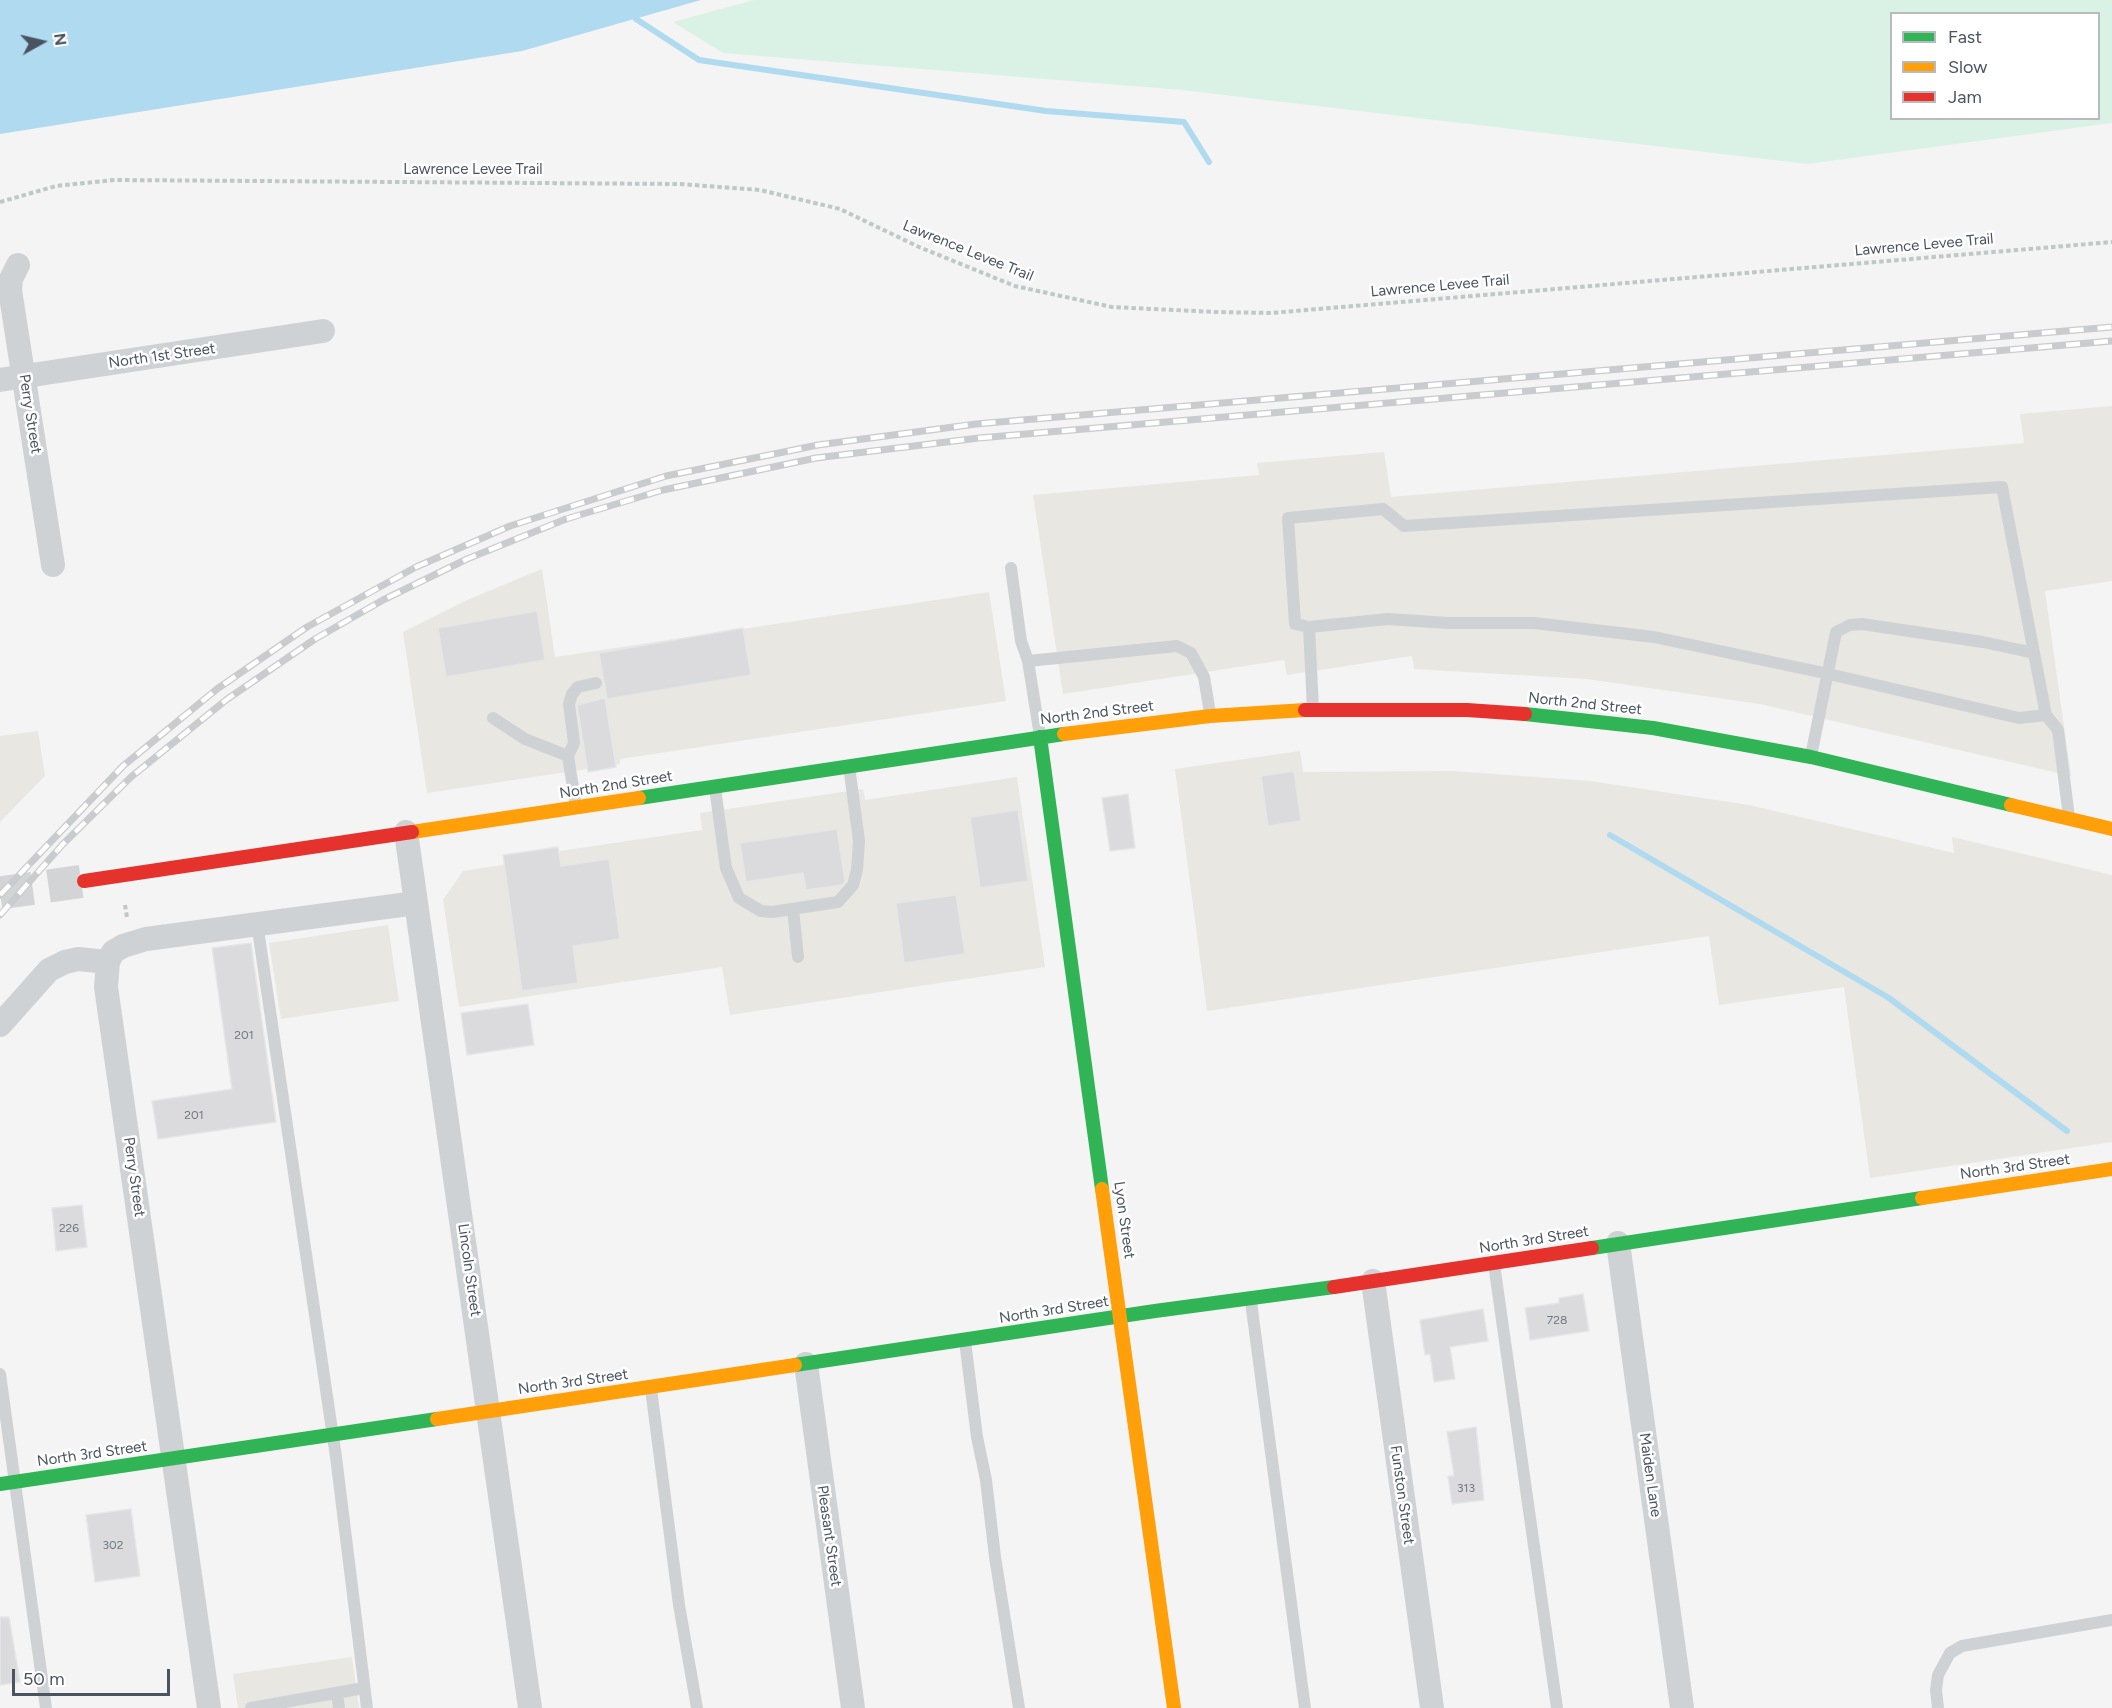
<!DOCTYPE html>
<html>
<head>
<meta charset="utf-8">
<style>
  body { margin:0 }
  #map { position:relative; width:2112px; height:1708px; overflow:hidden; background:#f4f4f4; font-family:Figtree,sans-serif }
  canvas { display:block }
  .legend { position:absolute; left:1890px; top:12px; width:210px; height:108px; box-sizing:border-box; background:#fff; border:2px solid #b7babf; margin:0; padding:8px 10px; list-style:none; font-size:18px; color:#4a5360 }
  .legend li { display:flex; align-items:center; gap:12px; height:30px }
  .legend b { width:30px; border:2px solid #b7babf }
  .north { position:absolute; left:12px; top:12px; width:60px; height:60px; -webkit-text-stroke:4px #fff; paint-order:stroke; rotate:82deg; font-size:16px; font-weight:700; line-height:24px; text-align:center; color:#4a5360 }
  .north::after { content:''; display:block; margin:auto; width:21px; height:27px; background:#4a5360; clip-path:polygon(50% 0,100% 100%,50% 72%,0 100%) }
  .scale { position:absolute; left:12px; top:1669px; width:158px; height:27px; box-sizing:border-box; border:3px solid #4a5360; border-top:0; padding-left:8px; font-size:18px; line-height:21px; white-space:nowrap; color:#4a5360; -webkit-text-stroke:4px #fff; paint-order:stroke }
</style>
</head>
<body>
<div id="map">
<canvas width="2112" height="1708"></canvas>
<ul class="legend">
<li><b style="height:8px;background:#30b455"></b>Fast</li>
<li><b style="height:8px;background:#ff9f0a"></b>Slow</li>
<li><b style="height:8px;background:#e5322d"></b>Jam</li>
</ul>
<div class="north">N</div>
<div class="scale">50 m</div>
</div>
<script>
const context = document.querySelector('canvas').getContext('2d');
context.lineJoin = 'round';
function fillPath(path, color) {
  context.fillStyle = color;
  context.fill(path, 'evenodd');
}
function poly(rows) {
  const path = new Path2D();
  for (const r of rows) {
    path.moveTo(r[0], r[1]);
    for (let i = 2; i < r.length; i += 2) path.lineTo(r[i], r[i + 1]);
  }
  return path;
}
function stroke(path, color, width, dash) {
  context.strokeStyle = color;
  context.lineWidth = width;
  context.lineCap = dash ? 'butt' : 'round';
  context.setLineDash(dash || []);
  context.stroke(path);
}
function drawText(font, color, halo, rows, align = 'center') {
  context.font = font + ' Figtree,sans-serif';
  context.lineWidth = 5;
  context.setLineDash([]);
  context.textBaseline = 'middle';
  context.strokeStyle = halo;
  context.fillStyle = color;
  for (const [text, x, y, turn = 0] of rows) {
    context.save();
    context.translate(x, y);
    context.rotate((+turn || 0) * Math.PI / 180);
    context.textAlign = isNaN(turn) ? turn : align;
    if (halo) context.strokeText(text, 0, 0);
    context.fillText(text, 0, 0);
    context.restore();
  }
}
const commercial = poly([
  [2112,406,2112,581,2045,591,2071,776,1760,704,1587,679,1414,669,1412,656,1287,675,1284,660,1063,694,1033,495,1259,475,1257,463,1384,452,1391,497,2024,443,2020,414],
  [542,569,555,657,989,592,1006,701,620,759,620,764,427,793,403,632,467,600],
  [38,731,45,776,0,822,0,736],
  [1300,751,1303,772,1453,771,1590,781,1749,805,1954,853,1952,837,2112,875,2112,1142,1870,1178,1844,987,1719,1005,1709,936,1207,1011,1175,769],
  [1017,777,1045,967,730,1015,722,967,459,1007,443,900,463,871,560,856,560,851,702,830,700,813,863,789,865,800],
  [388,925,399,1001,281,1019,269,943],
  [352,1657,359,1708,238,1708,233,1674]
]);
const green = poly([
  [754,0,2112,0,2112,123,1807,164,1182,90,723,53,673,22],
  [1892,14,2098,14,2098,118,1892,118]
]);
const water = poly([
  [0,0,701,0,522,51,0,134]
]);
const stream = poly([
  [621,0,636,19,699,60,1046,111,1184,122,1209,162],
  [1610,835,1889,998,2067,1131]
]);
const building = poly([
  [537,611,545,660,446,677,438,628,537,611],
  [743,628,751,675,607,699,599,653,743,628],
  [605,698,616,767,588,772,577,705,605,698],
  [1294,771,1301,821,1268,826,1261,776,1294,771],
  [1128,794,1135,848,1110,851,1102,798,1128,794],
  [1018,810,1028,881,980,888,970,817,1018,810],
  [837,829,845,882,842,885,806,890,803,873,746,882,740,843,837,829],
  [558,847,561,866,609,859,620,939,573,946,578,983,522,991,503,855,558,847],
  [956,895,965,954,904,963,896,903,956,895],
  [251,943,276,1122,158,1139,152,1101,232,1089,212,948,251,943],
  [528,1004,534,1045,467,1055,461,1013,528,1004],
  [82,1205,87,1247,56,1251,52,1208,82,1205],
  [1583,1294,1589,1331,1530,1340,1525,1308,1559,1303,1559,1298,1583,1294],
  [1483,1309,1488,1341,1450,1347,1455,1379,1434,1382,1430,1354,1425,1355,1420,1320,1483,1309],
  [1476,1427,1484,1500,1452,1504,1448,1476,1454,1476,1447,1432,1476,1427],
  [131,1509,140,1576,95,1582,86,1515,131,1509],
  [0,1617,9,1617,20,1682,0,1685,0,1617]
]);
const highwayTunnel = poly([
  [0,893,84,881]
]);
const path = poly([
  [0,202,56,186,114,180,680,184,760,190,840,209,919,247,1015,286,1112,307,1215,312,1271,313,2112,242],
  [125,905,127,917]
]);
const lane = poly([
  [1011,568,1021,641,1028,661,1040,736],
  [1309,627,1388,619,1448,623,1534,623,1654,637,1829,674,2019,718,2046,715],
  [1028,661,1177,646,1191,653,1204,677,1210,713],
  [1313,709,1309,627,1295,624,1288,518,1383,509,1404,526,2002,487,2046,715,2058,730,2069,817],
  [493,718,525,739,568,756],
  [1811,756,1836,632,1850,625,1862,624,1983,642,2034,653],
  [715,788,726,868,739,898,761,911,772,912,838,902,853,885,857,870,859,841,849,766],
  [576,807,568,756,574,743,569,704,572,694,578,687,596,683],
  [793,909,798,957],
  [257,923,336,1457,367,1708],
  [1494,1264,1557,1708],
  [1251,1302,1305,1708],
  [965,1341,977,1437,986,1480,995,1557,1019,1708],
  [0,1374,46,1708],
  [651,1389,679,1605,697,1708],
  [337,1693,339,1708],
  [251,1708,364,1688],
  [1938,1708,1936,1690,1938,1675,1950,1653,1962,1646,2112,1620]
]);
const street = poly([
  [18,265,11,279,10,290,53,565],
  [0,380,323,331],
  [406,832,530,1708],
  [0,1025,49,970,65,962,78,959,108,962],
  [1618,1243,1682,1708],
  [1373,1281,1432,1708],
  [806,1364,853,1708],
  [209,1708,106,987,108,962,113,952,123,946,146,939,416,903]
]);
const fast = poly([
  [1525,714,1653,728,1811,757,2011,805],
  [1040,737,1102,1189],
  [639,798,1064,734],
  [1592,1248,1922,1198],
  [795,1365,1155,1311,1334,1287],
  [0,1484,437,1419]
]);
const slow = poly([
  [1064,734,1210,716,1305,710],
  [2011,805,2112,829],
  [412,832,639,798],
  [1102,1189,1174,1708],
  [1922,1198,2112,1169],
  [437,1419,795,1365]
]);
const jam = poly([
  [1305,710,1467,710,1525,714],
  [84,881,412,832],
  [1334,1287,1592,1248]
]);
const rail = poly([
  [0,895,123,766,217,689,307,627,416,567,510,526,666,476,818,445,976,424,2112,327],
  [0,915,63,844,131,777,226,700,315,639,383,600,467,559,566,519,663,490,816,458,979,438,2112,341]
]);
const numberNames = [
  ["201",244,1035],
  ["201",194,1115],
  ["226",69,1228],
  ["728",1557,1320],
  ["313",1466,1488],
  ["302",113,1545]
];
const streetNames = [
  ["Lawrence Levee Trail",473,170],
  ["Lawrence Levee Trail",1924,245,-5],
  ["Lawrence Levee Trail",968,251,22],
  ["Lawrence Levee Trail",1440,286,-5],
  ["North 1st Street",162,356,-8],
  ["Perry Street",30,414,81],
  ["North 2nd Street",1585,704,6],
  ["North 2nd Street",1097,713,-7],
  ["North 2nd Street",616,785,-9],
  ["North 3rd Street",2015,1167,-8],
  ["Perry Street",134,1177,82],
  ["Lyon Street",1124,1220,82],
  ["North 3rd Street",1534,1240,-9],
  ["Lincoln Street",469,1270,82],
  ["North 3rd Street",1054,1310,-9],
  ["North 3rd Street",573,1382,-8],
  ["North 3rd Street",92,1454,-8],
  ["Maiden Lane",1650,1475,82],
  ["Funston Street",1402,1495,82],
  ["Pleasant Street",829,1536,82]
];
fillPath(commercial, '#e8e7e2');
fillPath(green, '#d9f2e5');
fillPath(water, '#afdaef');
stroke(stream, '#afdaef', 6);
fillPath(building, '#dbdbdd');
stroke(building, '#e5e6e7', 1.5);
stroke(highwayTunnel, '#d2d4d6', 33, [33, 16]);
stroke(path, '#bdc9c6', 4, [4.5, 3]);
stroke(lane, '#cfd2d5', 12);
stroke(street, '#cfd2d5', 24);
stroke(fast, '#30b455', 14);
stroke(slow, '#ff9f0a', 14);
stroke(jam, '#e5322d', 14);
stroke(rail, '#cacbce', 7);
stroke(rail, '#fff', 4.5, [14]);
drawText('12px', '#707680', null, numberNames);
drawText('15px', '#4a5360', '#fff', streetNames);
</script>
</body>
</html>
